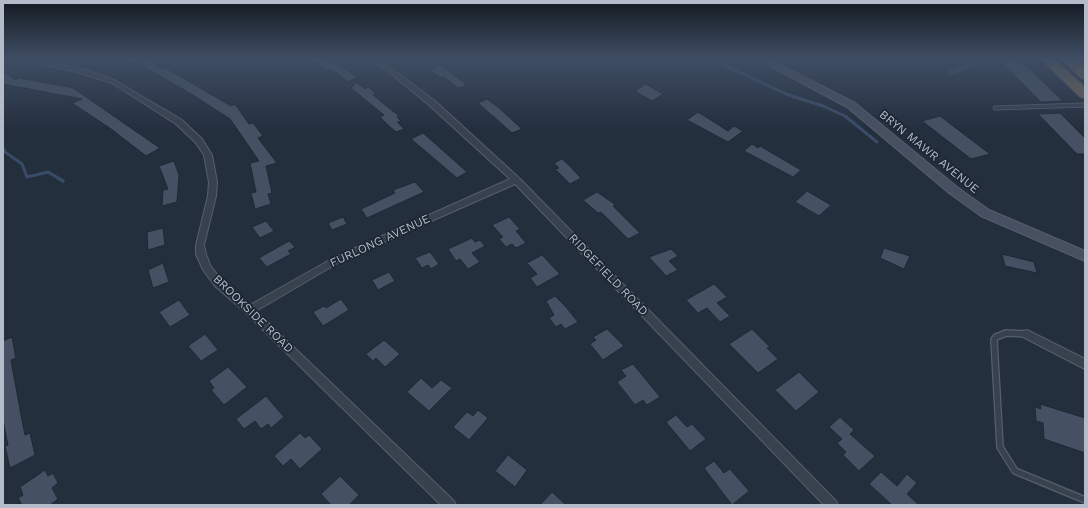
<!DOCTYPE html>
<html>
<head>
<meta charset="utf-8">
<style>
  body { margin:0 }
  #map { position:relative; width:1088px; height:508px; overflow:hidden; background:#242f3e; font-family:"Work Sans",sans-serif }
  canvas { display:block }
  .frame { position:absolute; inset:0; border:4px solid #b4bcc9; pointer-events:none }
</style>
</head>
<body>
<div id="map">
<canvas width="1088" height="508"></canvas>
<div class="frame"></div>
</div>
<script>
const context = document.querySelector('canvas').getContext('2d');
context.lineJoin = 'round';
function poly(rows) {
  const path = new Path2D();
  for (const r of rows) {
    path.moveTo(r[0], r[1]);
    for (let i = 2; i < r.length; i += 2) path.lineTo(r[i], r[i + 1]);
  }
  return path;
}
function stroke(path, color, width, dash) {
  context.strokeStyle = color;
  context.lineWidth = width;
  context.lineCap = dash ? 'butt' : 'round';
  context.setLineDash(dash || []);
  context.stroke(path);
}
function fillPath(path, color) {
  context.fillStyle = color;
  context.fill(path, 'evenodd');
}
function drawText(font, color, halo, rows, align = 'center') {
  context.font = font + ' "Work Sans",sans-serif';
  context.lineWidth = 3.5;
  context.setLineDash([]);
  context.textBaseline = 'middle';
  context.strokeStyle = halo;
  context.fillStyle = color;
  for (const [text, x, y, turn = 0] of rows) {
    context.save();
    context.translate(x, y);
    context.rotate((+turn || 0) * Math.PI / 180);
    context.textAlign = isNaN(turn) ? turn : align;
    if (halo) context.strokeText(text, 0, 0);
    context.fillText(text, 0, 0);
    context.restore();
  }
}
const streamFar1 = poly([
  [718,59,726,66,786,94,823,106,845,116,877,142],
  [3,148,5,152,22,164,27,177,48,172,60,179]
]);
const stream = poly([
  [58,178,63,181]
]);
const building = poly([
  [130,59,149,59,161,69,164,67,231,106,235,104,249,124,253,123,263,136,258,138,277,163,266,166,272,193,268,194,271,204,255,209,251,193,256,192,250,163,259,161,230,119,193,95,130,59],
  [312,59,329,59,357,77,348,82,330,68,327,70,312,59],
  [998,59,1019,59,1063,101,1041,102,998,59],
  [440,65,451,73,467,85,458,88,444,77,441,78,430,70,440,65],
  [3,72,16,80,19,78,73,88,160,148,146,156,111,129,72,103,82,99,3,84,3,72],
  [356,82,365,89,368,87,376,94,373,95,399,116,397,117,401,121,397,122,404,129,396,132,389,126,380,117,384,115,351,88,356,82],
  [646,84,663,94,652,101,635,91,646,84],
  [487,99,499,108,522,129,512,133,478,103,487,99],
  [698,112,728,131,734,126,743,131,728,142,687,120,698,112],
  [1060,113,1085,138,1085,154,1077,154,1038,114,1060,113],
  [940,116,990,154,971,159,922,121,940,116],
  [423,133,439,147,467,172,457,178,411,139,423,133],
  [752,144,758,148,760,146,801,170,793,177,744,151,752,144],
  [562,159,573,169,572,169,581,178,570,184,555,169,559,168,554,163,562,159],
  [174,161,179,175,177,202,162,206,163,190,168,189,159,166,174,161],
  [415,182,424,192,367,218,361,209,395,193,393,190,415,182],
  [807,191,831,205,819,216,795,202,807,191],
  [597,192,616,205,613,206,640,233,628,239,601,212,598,213,583,200,597,192],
  [343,217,347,224,332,230,328,223,343,217],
  [509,217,520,229,516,231,526,243,516,248,512,244,506,247,499,239,503,237,492,225,509,217],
  [266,221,274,231,260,238,252,227,266,221],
  [163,228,165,245,148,250,147,232,163,228],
  [472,238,475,242,480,240,485,246,472,253,480,262,468,269,460,259,456,261,448,249,472,238],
  [289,241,295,247,288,251,291,254,267,267,259,258,289,241],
  [884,248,910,256,904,269,880,258,884,248],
  [671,249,678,256,669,261,678,270,666,276,649,257,671,249],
  [430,252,439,264,431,269,428,265,422,268,415,258,430,252],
  [1002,254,1034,262,1037,273,1005,266,1002,254],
  [542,255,560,274,537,287,530,278,537,274,527,263,542,255],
  [163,263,169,282,153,288,148,270,163,263],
  [389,272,395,281,378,290,372,280,389,272],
  [714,284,727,297,717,303,730,316,720,322,707,308,698,313,686,300,714,284],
  [555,296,565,306,578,322,565,329,561,324,556,327,549,318,554,315,546,301,555,296],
  [341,299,349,310,323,326,313,312,324,306,326,308,341,299],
  [179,300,190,315,170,327,159,312,179,300],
  [607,329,624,346,603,360,590,344,596,340,593,337,607,329],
  [752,329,770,347,767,348,778,359,758,373,729,344,752,329],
  [205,334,218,350,201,361,188,346,205,334],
  [12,337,16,358,11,360,21,415,25,435,30,433,35,455,10,468,5,446,8,445,3,420,3,341,12,337],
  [384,340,400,354,385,367,376,358,373,361,366,354,384,340],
  [633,364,660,397,647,405,643,400,635,405,617,382,626,376,621,370,633,364],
  [228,367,247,387,224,405,211,390,214,388,209,381,228,367],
  [799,372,819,392,796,411,775,390,799,372],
  [421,378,432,388,441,380,452,388,429,411,407,392,421,378],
  [266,396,284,417,271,428,268,424,261,429,255,421,244,429,236,419,266,396],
  [1040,404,1085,418,1085,453,1044,439,1043,423,1036,421,1035,407,1041,409,1040,404],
  [478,410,488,418,469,440,453,427,467,412,473,416,478,410],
  [676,415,687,427,692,424,706,439,690,451,666,422,676,415],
  [840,417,854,430,850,434,875,456,859,471,843,455,846,452,837,443,842,439,829,427,840,417],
  [300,433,305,438,309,435,322,449,300,469,291,459,283,466,274,456,300,433],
  [508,455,527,470,515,487,495,471,508,455],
  [714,461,724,473,730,469,749,491,732,505,704,468,714,461],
  [45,470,48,476,53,473,58,483,52,488,58,499,50,505,22,505,18,498,23,495,20,487,45,470],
  [881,472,897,486,907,474,917,483,907,494,919,505,892,505,869,484,881,472],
  [340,476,359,495,349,505,331,505,321,494,340,476],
  [552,492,566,505,540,505,552,492]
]);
const laneFar1 = poly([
  [951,72,978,62,976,59],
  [995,108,1085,105]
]);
const lane = poly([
  [1027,334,1006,333,996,337,994,340,1000,447,1015,471,1085,500]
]);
const street = poly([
  [21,59,33,59,74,67,98,74,116,81,182,120,202,139,212,155,217,182,216,196,204,245,206,254,210,265,221,280,250,305,335,257,510,179,429,105,388,71,369,59,376,59,392,69,435,101,519,178,836,501,838,505,824,505,515,184,341,261,256,311,454,501,456,505,441,505,246,313,215,286,203,270,196,254,196,245,208,196,209,182,204,155,196,143,176,124,112,83,73,71,24,61,21,59],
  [1080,59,1085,59,1085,61,1073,66,1070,64,1080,59],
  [1027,330,1085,359,1085,369,1023,337,1022,334,1023,331,1027,330]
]);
const secondary = poly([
  [757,59,769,59,855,103,957,187,989,210,1085,251,1085,261,981,216,949,193,847,107,757,59]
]);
const highway = poly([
  [1041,59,1054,59,1085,87,1085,98,1080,97,1041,59],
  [1061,59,1074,59,1085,68,1085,79,1081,78,1061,59]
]);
const streetNames = [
  ["BRYN MAWR AVENUE",929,152,39],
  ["FURLONG AVENUE",380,241,-25],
  ["RIDGEFIELD ROAD",608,275,46],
  ["BROOKSIDE ROAD",253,314,44]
];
stroke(streamFar1, '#394c67', 3);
stroke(stream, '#394c67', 3.5);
fillPath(building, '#455162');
stroke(building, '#1f2835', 1);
stroke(laneFar1, '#565f6c', 5);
stroke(lane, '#565f6c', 8);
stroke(street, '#565f6c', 2);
stroke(secondary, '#565f6c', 2);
stroke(highway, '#434c59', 2);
stroke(laneFar1, '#38414e', 3.5);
stroke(lane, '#38414e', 5.5);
fillPath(street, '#38414e');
fillPath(secondary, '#465061');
fillPath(highway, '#746855');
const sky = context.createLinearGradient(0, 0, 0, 130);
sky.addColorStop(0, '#141a22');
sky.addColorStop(0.45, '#3f4d63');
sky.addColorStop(1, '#3f4d6300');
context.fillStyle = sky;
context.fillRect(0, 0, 1088, 130);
drawText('12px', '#b4bcc9', '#1d2633', streetNames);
</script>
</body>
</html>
